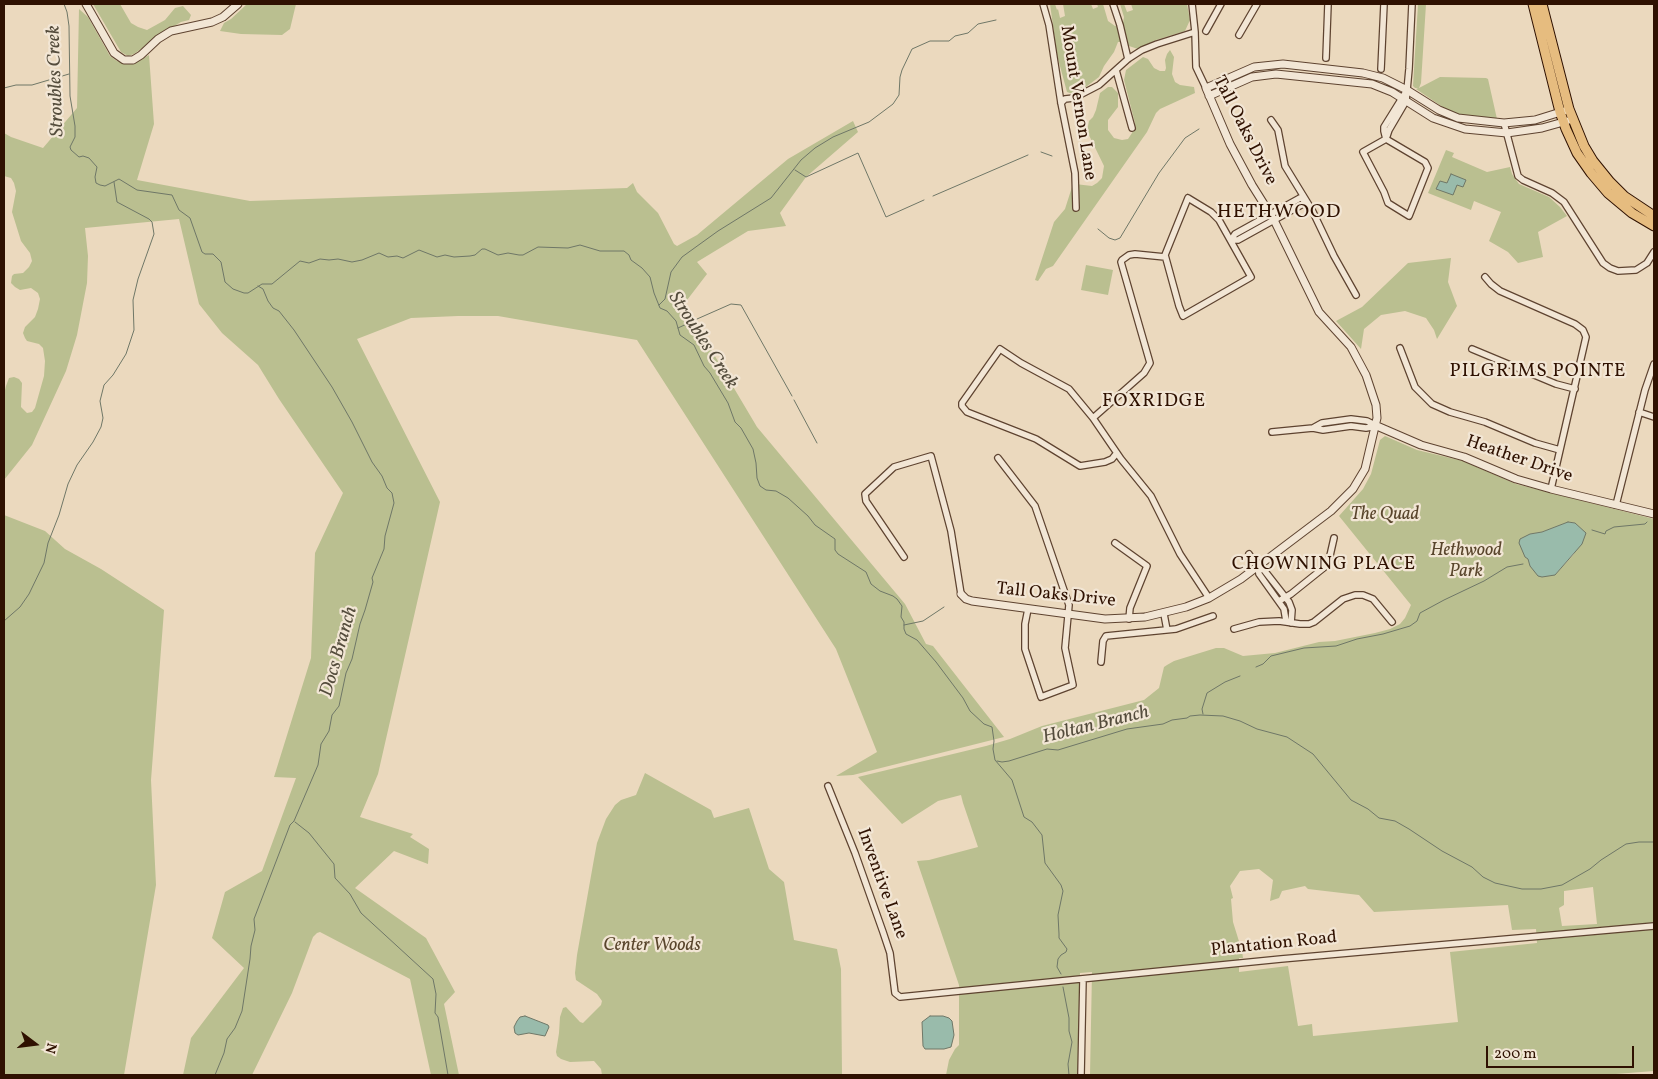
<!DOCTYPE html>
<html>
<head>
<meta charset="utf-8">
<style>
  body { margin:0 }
  #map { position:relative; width:1658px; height:1079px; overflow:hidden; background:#ebd9be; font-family:Vollkorn,serif }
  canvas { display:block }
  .frame { position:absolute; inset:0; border:5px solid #2f1101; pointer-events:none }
  .north { position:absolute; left:10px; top:1019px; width:50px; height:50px; -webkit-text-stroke:4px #f2e6d5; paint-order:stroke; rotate:105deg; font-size:14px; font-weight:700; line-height:20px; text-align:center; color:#2f1101 }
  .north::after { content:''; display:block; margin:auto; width:18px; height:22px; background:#2f1101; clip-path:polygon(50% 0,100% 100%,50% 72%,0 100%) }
  .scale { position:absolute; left:1486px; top:1046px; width:148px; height:22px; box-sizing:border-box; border:2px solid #2f1101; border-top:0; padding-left:6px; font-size:15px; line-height:18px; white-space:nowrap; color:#2f1101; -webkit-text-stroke:4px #f2e6d5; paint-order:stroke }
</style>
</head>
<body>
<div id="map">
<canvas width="1658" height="1079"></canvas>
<div class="frame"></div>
<div class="north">N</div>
<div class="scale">200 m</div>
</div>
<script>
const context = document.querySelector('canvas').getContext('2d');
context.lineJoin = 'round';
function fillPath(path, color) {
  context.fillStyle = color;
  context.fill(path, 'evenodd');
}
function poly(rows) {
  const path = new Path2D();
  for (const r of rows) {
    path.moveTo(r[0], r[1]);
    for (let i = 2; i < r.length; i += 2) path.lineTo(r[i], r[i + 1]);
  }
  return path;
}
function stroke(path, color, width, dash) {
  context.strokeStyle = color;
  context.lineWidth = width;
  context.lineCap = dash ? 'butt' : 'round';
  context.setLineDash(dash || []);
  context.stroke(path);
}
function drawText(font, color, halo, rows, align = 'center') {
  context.font = font + ' Vollkorn,serif';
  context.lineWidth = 4.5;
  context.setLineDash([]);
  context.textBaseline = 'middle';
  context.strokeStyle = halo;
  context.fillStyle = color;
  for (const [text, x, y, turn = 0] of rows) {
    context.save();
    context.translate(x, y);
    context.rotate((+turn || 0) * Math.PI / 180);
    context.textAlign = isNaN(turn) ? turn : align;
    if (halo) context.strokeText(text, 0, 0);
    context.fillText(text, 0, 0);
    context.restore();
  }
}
const green = poly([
  [93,4,120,4,131,23,138,27,147,30,165,20,175,8,183,6,191,15,189,20,181,22,166,31,134,54,128,56,121,52],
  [247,4,296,4,290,29,282,35,241,34,220,31,224,23,231,19],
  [1050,4,1055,4,1057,10,1058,9,1060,18,1065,16,1063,4,1091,4,1093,9,1098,7,1097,4,1103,4,1108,21,1115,26,1123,23,1124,17,1120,4,1124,4,1127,12,1133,10,1131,4,1187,4,1190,20,1185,31,1156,40,1138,49,1129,46,1125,42,1118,42,1114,52,1104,66,1099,77,1078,93,1073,94,1067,92,1057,55],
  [1418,4,1426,4,1421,83,1419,88,1440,77,1486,78,1488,79,1497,119,1461,115,1450,112,1416,89,1418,88,1415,88,1413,86],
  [79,9,88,17,110,56,117,61,133,64,149,55,154,124,137,180,250,201,627,188,633,183,637,192,658,213,674,244,677,246,697,235,788,159,853,121,858,132,806,177,780,213,786,226,748,231,697,262,707,274,684,304,757,427,905,604,926,644,933,646,1004,737,853,775,836,776,877,752,836,649,637,340,498,316,458,316,411,318,357,339,440,502,378,774,360,817,413,834,410,837,429,849,428,864,394,851,355,888,426,938,455,992,444,1004,459,1075,431,1075,410,979,320,932,317,933,313,937,292,993,252,1075,183,1075,191,1038,244,968,212,938,225,892,262,871,296,778,274,777,311,658,315,553,343,493,279,399,258,365,222,333,199,304,179,219,85,228,88,256,87,283,77,335,66,371,32,445,4,480,4,394,6,386,9,378,14,377,19,379,22,383,21,407,27,413,32,412,35,408,44,376,45,361,43,348,39,344,27,341,25,338,23,333,25,327,35,317,38,309,40,299,38,293,31,288,20,290,15,287,11,283,12,276,14,274,23,273,29,267,32,261,30,253,21,241,12,212,16,191,14,183,11,178,4,176,4,133,11,137,43,148,77,108],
  [1170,50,1174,57,1172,74,1175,82,1180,85,1194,87,1195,93,1160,109,1156,113,1147,132,1053,266,1046,269,1038,281,1035,280,1054,222,1065,209,1072,187,1075,184,1092,186,1097,183,1102,178,1104,166,1087,131,1089,121,1093,117,1096,110,1100,93,1108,87,1112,87,1118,93,1118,107,1108,120,1108,130,1114,138,1122,140,1128,139,1132,133,1135,123,1124,80,1126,70,1143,57,1148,59,1154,68,1160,71,1165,71,1166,68,1165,60,1167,54],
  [1446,150,1454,153,1452,157,1487,172,1510,167,1512,174,1519,184,1549,197,1560,207,1567,216,1538,232,1543,257,1518,263,1508,252,1489,241,1501,212,1474,201,1471,210,1428,193],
  [1451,258,1448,282,1457,306,1437,339,1434,330,1426,318,1405,311,1381,315,1364,329,1361,349,1336,321,1362,307,1408,263],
  [1086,265,1113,270,1108,295,1081,290],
  [1385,436,1417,450,1463,461,1516,484,1654,519,1654,1071,1603,1075,1090,1075,1092,972,1080,973,1078,1075,946,1075,949,1060,955,1049,959,1045,959,985,917,861,929,860,978,847,963,803,961,795,938,801,902,824,858,777,986,746,1010,739,1042,726,1144,700,1159,688,1164,667,1167,665,1174,661,1216,648,1224,648,1243,656,1275,653,1319,642,1335,641,1375,633,1390,629,1400,624,1405,618,1411,605,1339,516,1363,489,1371,474,1380,440],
  [1569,522,1575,523,1582,530,1574,554,1555,575,1530,566,1528,559,1530,534,1542,532],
  [1259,869,1273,880,1270,901,1279,898,1282,891,1305,886,1308,889,1359,895,1374,912,1508,905,1512,930,1536,929,1537,943,1450,952,1458,1022,1313,1036,1312,1024,1298,1026,1288,966,1239,972,1239,958,1243,958,1242,951,1233,922,1231,899,1233,898,1230,886,1240,871],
  [1593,887,1597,924,1562,926,1559,908,1564,905,1564,891],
  [4,515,45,531,65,549,101,569,164,610,151,780,156,885,124,1075,4,1075],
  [645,773,711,810,714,818,749,808,769,869,784,882,794,940,837,949,841,969,842,1075,602,1075,601,1069,594,1061,570,1062,561,1059,557,1056,556,1052,559,1033,560,1017,563,1008,566,1007,580,1022,583,1023,601,1005,602,1001,597,994,576,980,575,973,577,955,594,859,597,843,606,819,615,805,621,800,636,795]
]);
const water = poly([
  [1451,174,1466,180,1463,187,1457,185,1453,195,1436,189,1440,181,1447,183,1451,174],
  [1568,522,1575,523,1586,533,1582,544,1555,575,1542,577,1538,576,1530,566,1528,559,1525,557,1519,543,1520,539,1530,534,1542,532,1568,522],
  [525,1016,548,1025,549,1027,545,1036,529,1033,518,1035,515,1033,514,1027,517,1021,520,1017,525,1016],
  [930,1016,943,1016,949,1018,952,1021,954,1035,951,1047,944,1049,925,1049,923,1046,922,1022,930,1016]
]);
const stream = poly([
  [64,4,67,12,69,26,70,96,75,126,75,137,70,147,71,150,79,157,83,156,89,158,97,167,95,177,96,183,100,185,105,186,119,179,137,190,172,195,179,210,190,218,202,252,205,254,213,254,221,262,225,282,233,289,244,293,248,293,262,284,272,284,300,261,309,263,320,259,329,260,338,259,352,262,362,260,379,253,388,257,397,256,403,258,419,250,437,257,445,255,454,257,470,256,475,255,482,249,485,249,498,255,508,253,519,255,523,255,538,247,568,248,580,245,600,251,624,251,629,255,631,260,642,268,650,277,654,293,660,308,667,311,676,321,680,335,694,345,704,366,710,373,728,403,735,422,741,428,753,449,756,463,757,478,760,486,766,490,776,491,788,498,808,516,815,525,835,539,835,550,838,554,866,572,871,584,880,591,893,596,897,599,902,606,901,617,904,622,904,629,906,634,917,640,936,662,963,698,970,711,984,724,992,727,994,741,993,749,995,760,1012,780,1024,817,1032,822,1042,835,1045,863,1061,885,1063,891,1058,915,1059,934,1059,938,1067,949,1066,952,1061,955,1058,959,1057,967,1061,974],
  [4,88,16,85,32,85,69,74],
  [1041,152,1052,156],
  [795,170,806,177,858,153,886,217,924,200],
  [933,196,1028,155],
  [1098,229,1109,238,1115,240,1120,238,1159,173,1185,138,1199,129],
  [659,305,665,299,671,272,682,257,718,231,771,198,801,160,815,148,833,137,869,122,893,104,899,95,900,77,902,70,912,49,930,41,949,41,955,36,968,33,978,24,996,20],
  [697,319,731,304,741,305,792,396],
  [678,328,691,322],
  [794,400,817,443],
  [1592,530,1605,534,1606,531,1614,527,1645,524,1647,522],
  [4,621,20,607,29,594,44,563,48,543,59,515,68,484,77,465,93,442,101,427,103,418,100,401,104,385,113,375,126,354,134,330,133,300,138,279,154,234,152,222,149,219,117,202,114,182],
  [904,625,923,621,944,607],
  [1256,667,1263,664,1271,656,1304,648,1336,646,1357,639,1383,634,1410,626,1417,621,1420,613,1444,600,1484,581,1507,567,1523,564],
  [1203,714,1202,709,1207,693,1225,682,1240,676],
  [997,761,1002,762,1009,761,1047,749,1058,750,1127,729,1163,724,1172,720,1187,718,1190,716,1200,715,1223,716,1240,721,1257,729,1287,737,1313,754,1351,800,1368,809,1379,818,1395,821,1409,829,1442,851,1472,867,1483,877,1495,883,1522,889,1541,889,1562,885,1590,869,1601,860,1626,844,1639,842,1654,842],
  [295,822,309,833,334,864,335,878,350,894,361,913,433,979,436,994,435,1013,438,1017,448,1075],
  [1063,987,1069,1018,1069,1031,1072,1042,1068,1064,1069,1075],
  [215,1075,224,1053,227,1039,235,1028,242,1011,250,959,251,946,255,930,254,919,290,825,294,821,318,765,321,744,329,731,332,715,339,706,346,673,352,659,360,624,365,610,373,582,372,578,384,549,385,536,394,503,392,493,387,488,382,476,372,462,352,422,332,387,294,330,279,311,273,308,268,301,263,289,258,286]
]);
const minor = poly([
  [1043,4,1049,25,1061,103,1075,173,1076,208],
  [1113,4,1120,25,1128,59],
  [1192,4,1195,32,1196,67,1206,88],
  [1206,31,1221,4],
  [1239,35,1257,4],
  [1326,58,1328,4],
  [1381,69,1384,4],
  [1116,70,1132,128],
  [1407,90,1384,127,1384,131,1386,139,1425,162,1428,168,1409,216,1388,203,1384,192,1363,152,1386,139,1389,130,1406,101,1409,69,1412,4],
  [1061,103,1065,99,1074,98,1099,85,1128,59,1142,50,1157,44,1195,32],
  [1271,120,1278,130,1285,166,1312,210,1334,256,1356,295],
  [1504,123,1518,176,1523,180,1552,193,1564,202,1603,263,1610,268,1618,271,1636,270,1647,263,1654,252],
  [1188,198,1211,212,1219,220,1251,277,1183,316,1179,306,1165,255,1188,198],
  [1300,198,1305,199,1303,204,1238,240,1231,240,1235,234,1300,198],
  [1485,277,1491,284,1500,291,1575,324,1583,330,1586,337,1551,489],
  [1400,348,1415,387,1432,404,1450,412,1485,422,1535,443,1560,450],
  [1472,349,1556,384,1575,389],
  [1639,412,1654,417],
  [1093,418,1144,373,1150,363,1121,262,1122,260,1129,255,1135,254,1165,257],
  [1313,428,1322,423,1351,419,1367,421,1377,426],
  [1272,432,1313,428,1323,430,1351,426,1366,428,1377,426],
  [1116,454,1112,459,1105,462,1080,466,1036,439,967,412,962,406,962,403,1000,349,1021,363,1069,389,1093,418,1121,459,1151,496,1180,554,1209,598],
  [998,458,1035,506,1069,605,1065,648,1073,685,1041,697,1025,649,1025,624,1028,609],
  [1616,505,1645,390,1654,364],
  [1115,543,1147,566,1130,608,1129,619],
  [1249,554,1258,567,1259,574,1284,609,1286,621],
  [904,557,866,501,865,494,894,467,931,456,951,531,961,594],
  [1258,567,1264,570,1289,602,1292,610,1291,623],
  [1279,601,1291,594,1326,566,1329,560,1334,538],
  [1164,614,1167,630],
  [1234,629,1259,622,1279,621,1300,624,1309,624,1314,622,1343,599,1355,595,1363,595,1373,599,1392,622],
  [1101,662,1103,641,1106,636,1176,629,1213,616],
  [828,786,855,853,883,932,890,953,895,993,900,997,1281,959,1654,926],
  [1081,1075,1083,979]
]);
const tertiary = poly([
  [86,4,114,53,124,60,133,60,141,55,158,39,171,31,212,22,223,17,238,4],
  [1209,96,1252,77,1276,74,1372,84,1392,92,1433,118,1465,129,1507,133,1542,128,1567,121],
  [1377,426,1421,445,1464,457,1516,479,1551,489,1654,514],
  [961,594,966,599,972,601,1105,619,1145,617,1186,607,1209,598,1241,579,1331,511,1353,489,1365,469,1377,418,1376,405,1366,375,1351,347,1319,312,1274,220,1252,185,1230,144,1206,88,1254,67,1283,64,1363,73,1383,78,1407,90,1439,110,1458,118,1504,123,1535,120,1564,111]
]);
const primary = poly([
  [1533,4,1560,112,1566,129,1577,153,1591,173,1608,193,1632,213,1654,226],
  [1542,4,1569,109,1584,146,1593,161,1610,182,1624,196,1654,216]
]);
const streetNames = [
  ["Mount Vernon Lane",1077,103,81],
  ["Tall Oaks Drive",1244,131,63],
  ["Heather Drive",1519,460,19],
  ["Tall Oaks Drive",1056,596,6],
  ["Inventive Lane",881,884,70],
  ["Plantation Road",1274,945,-6]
];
const parkNames = [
  ["The Quad",1385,516],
  ["Hethwood",1466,552],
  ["Park",1466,573],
  ["Center Woods",652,947]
];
const waterNames = [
  ["Stroubles Creek",57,81,-92],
  ["Stroubles Creek",702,341,57],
  ["Docs Branch",340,652,-74],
  ["Holtan Branch",1096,726,-14]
];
const neighbourhoodNames = [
  ["PILGRIMS POINTE",1538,373],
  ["FOXRIDGE",1154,403],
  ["CHOWNING PLACE",1324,566]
];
const quarterNames = [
  ["HETHWOOD",1279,213]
];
fillPath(green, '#babf90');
fillPath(water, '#99bbab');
stroke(water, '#6f7767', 1);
stroke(stream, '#6f7767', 1);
stroke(minor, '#5e4330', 8);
stroke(tertiary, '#5e4330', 9);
stroke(primary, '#2f1101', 11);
stroke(minor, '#f2e6d5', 5.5);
stroke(tertiary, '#f2e6d5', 7);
stroke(primary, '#e6bc7f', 9);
drawText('18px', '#2f1101', '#f2e6d5', streetNames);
drawText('italic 18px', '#59452c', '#f2e6d5', parkNames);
drawText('italic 19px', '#544c3c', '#f2e6d5', waterNames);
context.letterSpacing = '1px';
drawText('19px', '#2f1101', '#f2e6d5', neighbourhoodNames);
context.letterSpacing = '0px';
context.letterSpacing = '1px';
drawText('20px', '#2f1101', '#f2e6d5', quarterNames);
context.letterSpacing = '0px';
</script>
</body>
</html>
